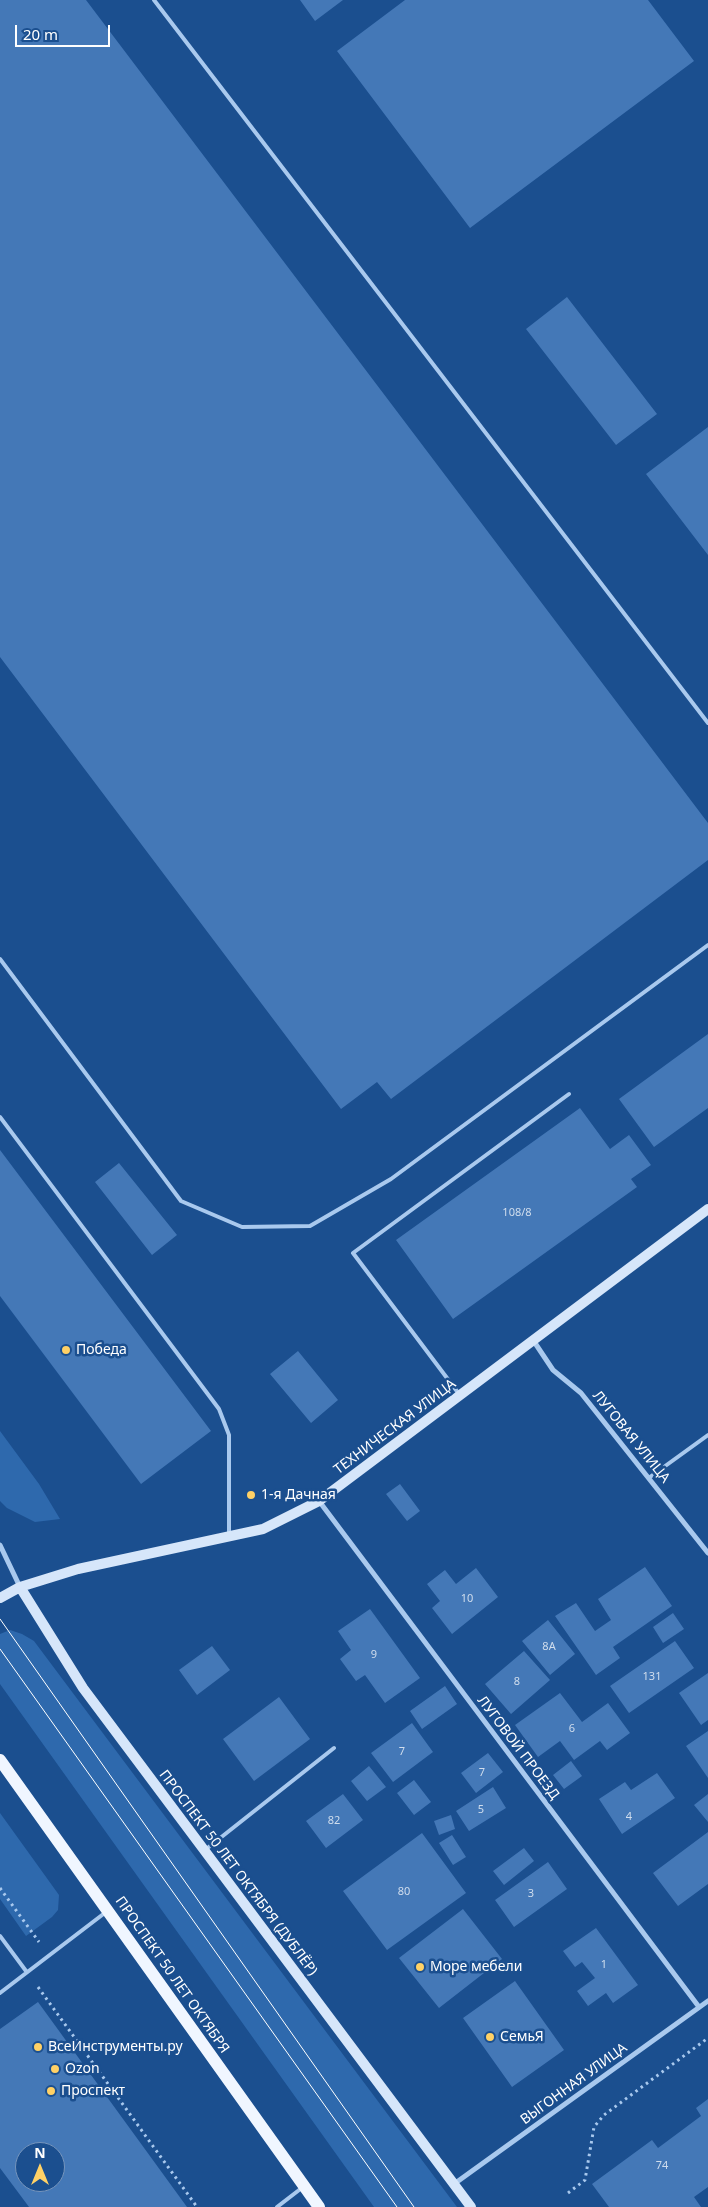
<!DOCTYPE html>
<html>
<head>
<meta charset="utf-8">
<style>
  body { margin:0 }
  #map { position:relative; width:708px; height:2207px; overflow:hidden; background:#1b4f8f; font-family:"Noto Sans",sans-serif }
  canvas { display:block }
  .north { position:absolute; left:15px; top:2142px; width:50px; height:50px; box-sizing:border-box; background:#1b4f8f; border:1px solid #7695bc; border-radius:50%; rotate:0deg; font-size:14px; font-weight:700; line-height:20px; text-align:center; color:#fff }
  .north::after { content:''; display:block; margin:auto; width:18px; height:22px; background:#ffd166; clip-path:polygon(50% 0,100% 100%,50% 72%,0 100%) }
  .scale { position:absolute; left:15px; top:25px; width:95px; height:22px; box-sizing:border-box; border:2px solid #fff; border-top:0; padding-left:6px; font-size:15px; line-height:18px; white-space:nowrap; color:#fff; -webkit-text-stroke:4px #1b4f8f; paint-order:stroke }
</style>
</head>
<body>
<div id="map">
<canvas width="708" height="2207"></canvas>
<div class="north">N</div>
<div class="scale">20 m</div>
</div>
<script>
const context = document.querySelector('canvas').getContext('2d');
context.lineJoin = 'round';
function fillPath(path, color) {
  context.fillStyle = color;
  context.fill(path, 'evenodd');
}
function poly(rows) {
  const path = new Path2D();
  for (const r of rows) {
    path.moveTo(r[0], r[1]);
    for (let i = 2; i < r.length; i += 2) path.lineTo(r[i], r[i + 1]);
  }
  return path;
}
function stroke(path, color, width, dash) {
  context.strokeStyle = color;
  context.lineWidth = width;
  context.lineCap = dash ? 'butt' : 'round';
  context.setLineDash(dash || []);
  context.stroke(path);
}
function drawText(font, color, halo, rows, align = 'center') {
  context.font = font + ' "Noto Sans",sans-serif';
  context.lineWidth = 5;
  context.setLineDash([]);
  context.textBaseline = 'middle';
  context.strokeStyle = halo;
  context.fillStyle = color;
  for (const [text, x, y, turn = 0] of rows) {
    context.save();
    context.translate(x, y);
    context.rotate((+turn || 0) * Math.PI / 180);
    context.textAlign = isNaN(turn) ? turn : align;
    if (halo) context.strokeText(text, 0, 0);
    context.fillText(text, 0, 0);
    context.restore();
  }
}
const green = poly([
  [0,1431,39,1484,60,1519,35,1522,7,1508,0,1501],
  [10,1630,22,1634,34,1641,457,2207,374,2207,0,1684,0,1634],
  [0,1813,59,1895,58,1910,52,1917,26,1936,0,1899]
]);
const building = poly([
  [0,0,86,0,708,823,708,860,391,1099,377,1082,341,1109,0,657],
  [300,0,343,0,315,21],
  [405,0,648,0,694,61,470,228,337,51],
  [567,297,657,414,616,445,526,329],
  [708,427,708,555,646,474],
  [708,1034,708,1108,654,1147,619,1099],
  [580,1108,610,1149,629,1135,651,1165,631,1179,637,1187,453,1319,396,1240],
  [0,1150,211,1431,141,1484,0,1296],
  [119,1163,177,1235,152,1255,95,1182],
  [298,1351,338,1400,311,1423,270,1374],
  [400,1484,420,1511,407,1521,386,1494],
  [645,1567,672,1606,613,1647,620,1658,596,1675,555,1616,576,1603,595,1631,611,1620,598,1599],
  [476,1568,498,1597,452,1634,432,1608,440,1601,427,1584,445,1570,456,1584],
  [370,1609,420,1678,385,1703,365,1675,356,1681,340,1659,351,1650,338,1631],
  [673,1613,684,1629,663,1643,653,1627],
  [548,1620,575,1654,550,1675,522,1641],
  [675,1641,694,1668,629,1713,610,1686],
  [212,1646,230,1670,197,1695,179,1670],
  [524,1651,550,1680,511,1714,485,1684],
  [708,1673,708,1720,701,1725,679,1693],
  [445,1686,457,1704,422,1729,410,1711],
  [560,1693,582,1722,608,1703,630,1733,607,1750,600,1741,574,1760,560,1741,538,1757,515,1725],
  [279,1697,310,1739,254,1781,223,1739],
  [412,1723,433,1752,393,1782,371,1753],
  [708,1731,708,1778,686,1746],
  [488,1753,503,1772,476,1793,461,1773],
  [571,1761,582,1776,564,1789,553,1775],
  [369,1766,386,1787,367,1801,351,1781],
  [657,1773,675,1798,622,1834,599,1799,625,1782,631,1790],
  [414,1780,431,1802,414,1815,397,1793],
  [493,1787,506,1808,469,1831,456,1811],
  [343,1794,363,1820,326,1848,306,1821],
  [708,1794,708,1822,694,1805],
  [451,1815,455,1829,439,1835,434,1821],
  [708,1832,708,1884,678,1906,653,1873],
  [422,1833,466,1893,387,1950,343,1891],
  [452,1835,466,1857,453,1865,439,1843],
  [524,1848,534,1861,504,1885,493,1871],
  [548,1862,567,1889,514,1927,495,1900],
  [463,1909,502,1959,439,2008,399,1958],
  [596,1928,638,1985,613,2003,606,1993,588,2006,577,1991,595,1978,582,1962,575,1967,563,1951],
  [515,1981,564,2050,512,2087,463,2018],
  [38,2002,187,2207,29,2207,0,2168,0,2029],
  [25,2152,55,2152,55,2182,25,2182],
  [708,2099,708,2187,694,2197,701,2207,609,2207,592,2184,652,2140,658,2148,701,2116,696,2108]
]);
const path = poly([
  [0,1888,39,1942],
  [38,1987,197,2207],
  [568,2193,585,2180,594,2127,604,2115,708,2038]
]);
const lane = poly([
  [154,0,708,723],
  [0,959,181,1201,242,1227,310,1226,391,1179,708,945],
  [0,1117,219,1409,229,1435,229,1535],
  [459,1394,353,1253,569,1094],
  [650,1477,708,1435],
  [205,1850,334,1748],
  [0,1936,26,1971],
  [0,1993,106,1912],
  [277,2207,303,2187]
]);
const street = poly([
  [533,1340,553,1370,581,1393,708,1553],
  [319,1501,699,2007],
  [0,1545,20,1587],
  [454,2184,708,2001]
]);
const secondary = poly([
  [20,1587,83,1688,471,2207],
  [0,1598,20,1587,78,1569,263,1529,319,1501,708,1209]
]);
const primary = poly([
  [0,1760,319,2207]
]);
const tram = poly([
  [0,1619,414,2207],
  [0,1649,397,2207]
]);
const markers = [
  [66,1350,5,"#ffd166"],
  [251,1495,5,"#ffd166"],
  [420,1967,5,"#ffd166"],
  [490,2037,5,"#ffd166"],
  [38,2047,5,"#ffd166"],
  [55,2069,5,"#ffd166"],
  [51,2091,5,"#ffd166"]
];
const numberNames = [
  ["108/8",517,1213],
  ["10",467,1599],
  ["8А",549,1647],
  ["9",374,1655],
  ["131",652,1677],
  ["8",517,1682],
  ["6",572,1729],
  ["7",402,1752],
  ["7",482,1773],
  ["5",481,1810],
  ["4",629,1817],
  ["82",334,1821],
  ["80",404,1892],
  ["3",531,1894],
  ["1",604,1965],
  ["74",662,2166]
];
const poiNames = [
  ["Победа",76,1350],
  ["1-я Дачная",261,1495],
  ["Море мебели",430,1967],
  ["СемьЯ",500,2037],
  ["ВсеИнструменты.ру",48,2047],
  ["Ozon",65,2069],
  ["Проспект",61,2091]
];
const streetNames = [
  ["ТЕХНИЧЕСКАЯ УЛИЦА",395,1427,-37],
  ["ЛУГОВАЯ УЛИЦА",631,1437,51],
  ["ЛУГОВОЙ ПРОЕЗД",518,1748,53],
  ["ПРОСПЕКТ 50 ЛЕТ ОКТЯБРЯ (ДУБЛЁР)",238,1873,53],
  ["ПРОСПЕКТ 50 ЛЕТ ОКТЯБРЯ",172,1975,55],
  ["ВЫГОННАЯ УЛИЦА",574,2084,-36]
];
fillPath(green, '#2e69ad');
fillPath(building, '#4478b7');
stroke(path, '#a9c9ee', 3, [2.5, 4]);
stroke(lane, '#a9c9ee', 4);
stroke(street, '#a9c9ee', 5);
stroke(secondary, '#d6e6fa', 10);
stroke(primary, '#f0f6ff', 12);
stroke(tram, '#fff', 1);
for (const [x, y, r, color] of markers) {
  const dot = new Path2D();
  dot.arc(x, y, r, 0, 2 * Math.PI);
  context.fillStyle = color;
  context.fill(dot);
  stroke(dot, '#1b4f8f', 2);
}
drawText('11px', '#d0dded', null, numberNames);
drawText('14px', '#fff', '#1b4f8f', poiNames, 'left');
drawText('14px', '#fff', '#1b4f8f', streetNames);
</script>
</body>
</html>
